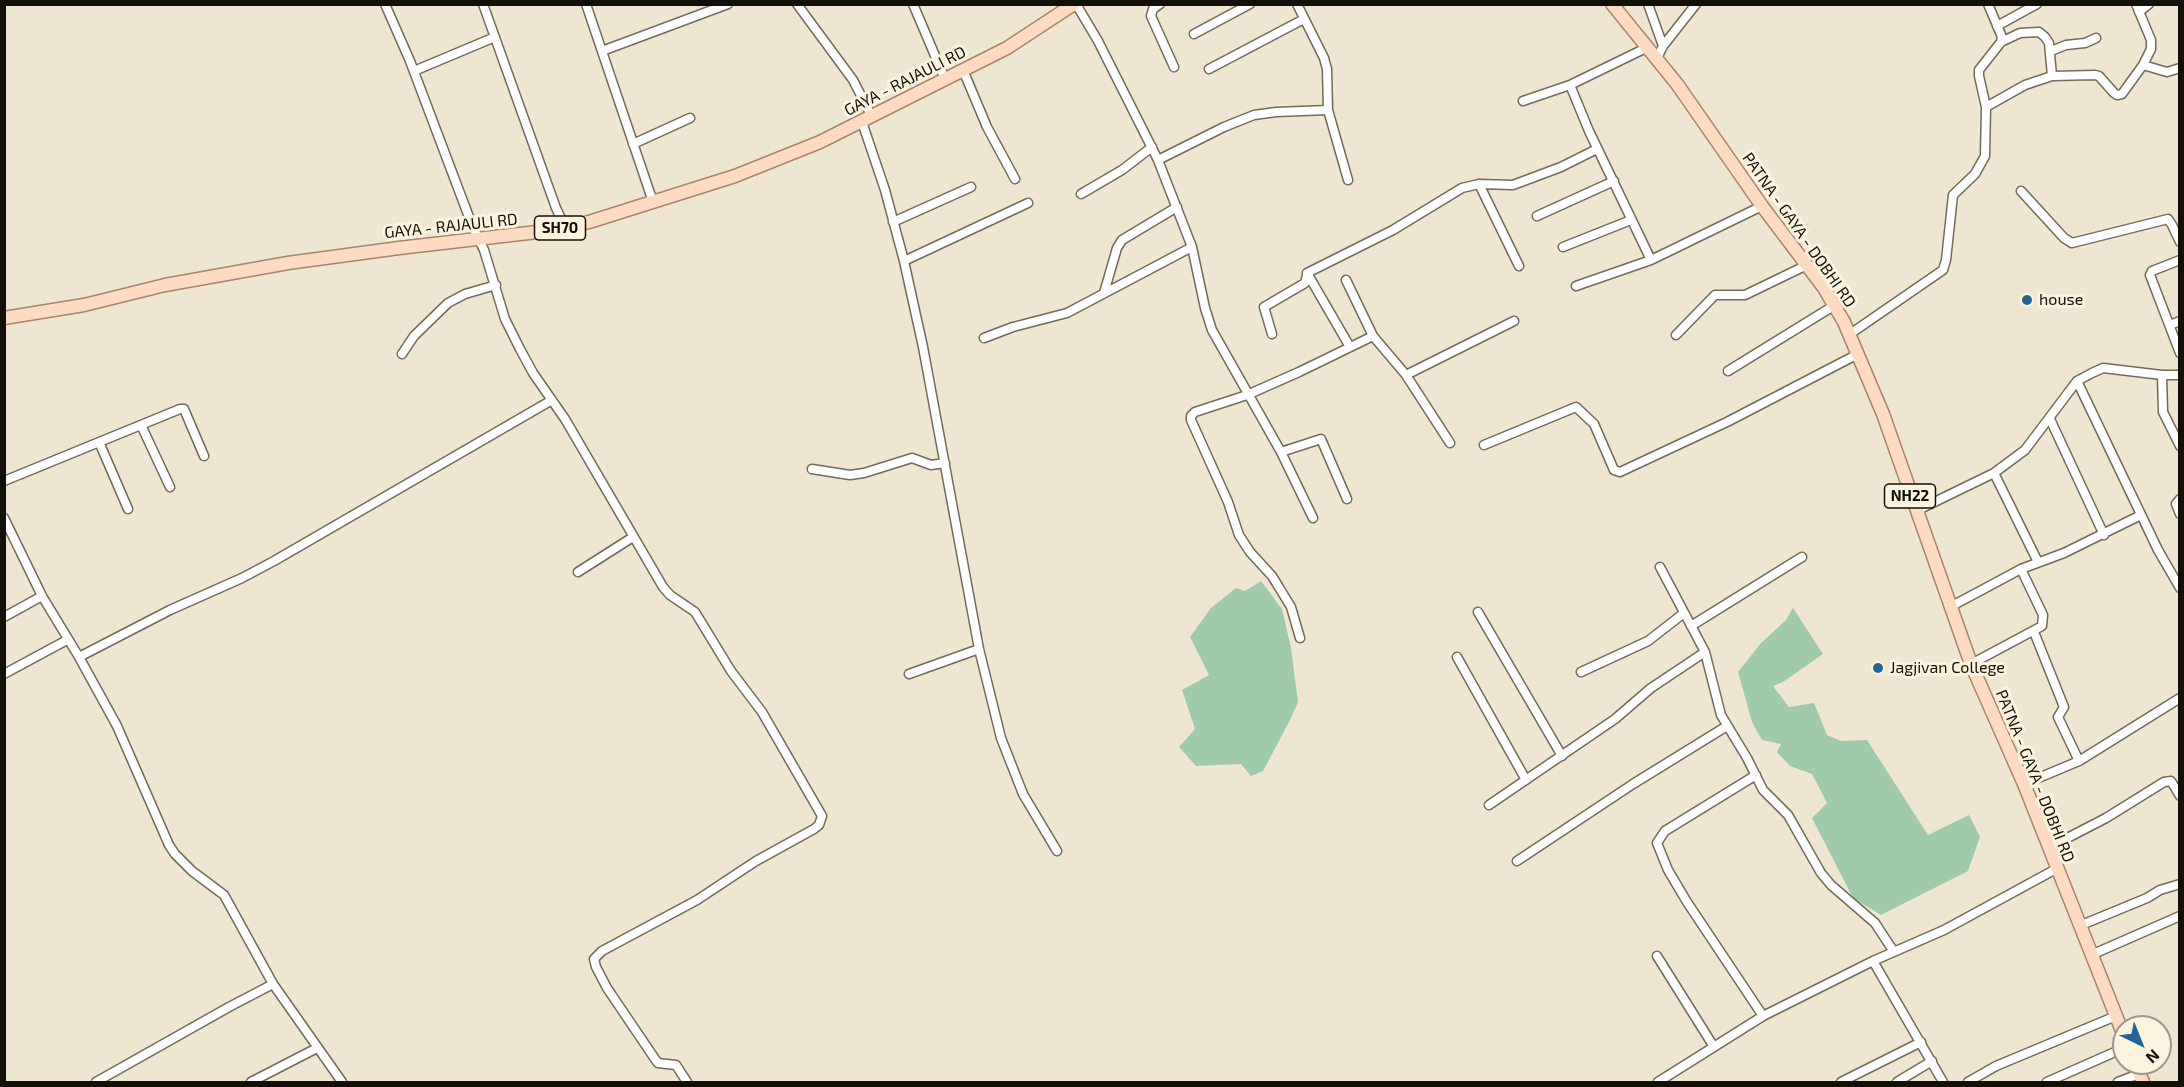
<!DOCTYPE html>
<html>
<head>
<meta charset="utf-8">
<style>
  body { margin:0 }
  #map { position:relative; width:2184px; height:1087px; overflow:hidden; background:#eee6d1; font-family:"Exo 2",sans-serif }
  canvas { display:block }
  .frame { position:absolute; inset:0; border:6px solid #131009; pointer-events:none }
  .north { position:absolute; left:2112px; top:1015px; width:60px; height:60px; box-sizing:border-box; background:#fbf3de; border:2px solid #9e9889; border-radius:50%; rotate:137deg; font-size:16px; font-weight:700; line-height:24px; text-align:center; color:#131009 }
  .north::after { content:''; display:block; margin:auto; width:21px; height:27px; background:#23649a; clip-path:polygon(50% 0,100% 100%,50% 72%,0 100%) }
</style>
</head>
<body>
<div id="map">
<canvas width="2184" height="1087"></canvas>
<div class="frame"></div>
<div class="north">N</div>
</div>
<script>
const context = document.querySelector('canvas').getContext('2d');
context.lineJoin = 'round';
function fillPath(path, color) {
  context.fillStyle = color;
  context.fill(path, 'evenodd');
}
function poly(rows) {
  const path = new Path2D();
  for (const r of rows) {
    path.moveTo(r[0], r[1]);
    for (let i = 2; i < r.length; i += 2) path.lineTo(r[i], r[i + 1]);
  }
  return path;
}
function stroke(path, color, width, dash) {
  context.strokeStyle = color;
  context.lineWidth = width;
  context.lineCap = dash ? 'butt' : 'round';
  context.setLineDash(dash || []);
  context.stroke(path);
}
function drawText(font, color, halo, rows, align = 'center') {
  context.font = font + ' "Exo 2",sans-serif';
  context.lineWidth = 6;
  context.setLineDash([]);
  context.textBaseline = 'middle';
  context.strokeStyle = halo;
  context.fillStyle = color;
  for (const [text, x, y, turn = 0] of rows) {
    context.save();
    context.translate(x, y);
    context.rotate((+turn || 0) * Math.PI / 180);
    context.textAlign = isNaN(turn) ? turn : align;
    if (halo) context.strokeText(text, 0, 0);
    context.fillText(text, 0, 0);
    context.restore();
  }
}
const water = poly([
  [1261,581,1282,609,1291,648,1298,702,1290,720,1263,771,1251,776,1241,764,1196,766,1179,747,1195,729,1182,690,1209,675,1190,637,1211,608,1236,588,1245,591],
  [1793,608,1823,654,1783,682,1773,686,1789,707,1814,703,1827,735,1841,741,1867,740,1928,835,1969,815,1980,837,1968,871,1881,915,1853,898,1812,818,1827,803,1812,774,1790,766,1777,752,1781,744,1762,740,1752,722,1738,672,1761,643,1786,620]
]);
const minor = poly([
  [385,4,410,61,472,225,484,250,505,319,520,349,533,373,565,419,663,587,670,595,695,612,731,671,762,712,822,816,819,825,814,829,756,861,697,900,602,951,594,959,596,967,607,988,655,1059,658,1063,676,1065,687,1082],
  [483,4,556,208,565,227],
  [586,4,653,202],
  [797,4,853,80,872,117],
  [913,4,945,79],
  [1076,4,1098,41,1158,160,1192,247,1205,308,1212,330,1281,452,1313,518],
  [1160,4,1153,9,1151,16,1174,67],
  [1297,4,1324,58,1327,69,1328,110,1348,180],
  [1648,4,1663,46],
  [2139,12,2149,4],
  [1997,26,2037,4],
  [1194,34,1250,4],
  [2001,42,2020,33,2039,32,2045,37,2049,43,2052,76],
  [602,51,728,4],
  [2051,51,2066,45,2085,43,2096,38],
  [1657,58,1663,46,1696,4],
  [2143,65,2167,72,2180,68],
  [1209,69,1304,19],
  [963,70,987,127,1015,179],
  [414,71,495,37],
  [1570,85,1589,131,1651,260],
  [1523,101,1570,85,1648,47],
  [1986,107,2025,85,2052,76,2095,75,2099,76,2114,93,2117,95,2122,94,2143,65,2151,49,2151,40,2136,4],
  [862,122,885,190,904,261,923,347,979,649,1001,738,1023,794,1057,851],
  [633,144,690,118],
  [1158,160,1224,127,1254,115,1276,112,1328,110],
  [1479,184,1519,266],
  [2021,191,2064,238,2072,243,2168,219,2172,225,2180,242],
  [1081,194,1122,170,1152,147],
  [1537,216,1614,181],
  [893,222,971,187],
  [1563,247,1631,220],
  [2180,260,2152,271,2150,275,2180,353],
  [904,261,1028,203],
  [1346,280,1373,336,1406,375,1450,443],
  [1576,286,1651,260,1762,206],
  [1104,293,1117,248,1122,240,1177,207],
  [2170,325,2180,321],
  [1272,334,1264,307,1305,283,1307,275],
  [1850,334,1943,270,1946,260,1953,195,1975,174,1985,156,1986,107,1979,76,1979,70,2001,42,2002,37,1988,4],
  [1676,335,1715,295,1745,295,1807,265],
  [984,338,1013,327,1067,313,1192,247],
  [1350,347,1307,273,1393,230,1462,188,1479,184,1513,185,1561,167,1597,149],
  [402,354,414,336,448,303,465,294,496,285],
  [1728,371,1835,305],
  [1406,375,1514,321],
  [2162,375,2163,412,2180,446],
  [2077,381,2158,550,2180,588],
  [2050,419,2104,535],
  [141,425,170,487],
  [99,442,128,509],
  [1484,445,1576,407,1594,424,1614,470,1620,472,1727,422,1858,354],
  [1281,452,1321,439,1347,499],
  [812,469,850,475,864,473,912,458,931,465,945,463],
  [1994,473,2038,562],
  [4,481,180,409,184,409,204,456],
  [2180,499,2176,504,2180,514],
  [1916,511,1994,473,2025,450,2077,381,2092,373,2103,368,2162,375,2180,375],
  [4,518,42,596,79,657,117,726,169,845,175,854,192,871,224,895,273,984,342,1082],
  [1660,567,1705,652,1721,715,1747,758,1763,790,1788,815,1821,873,1831,885,1875,923,1894,952],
  [578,572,633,537],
  [1950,607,2021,569,2064,553,2141,515],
  [1478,612,1562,756],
  [4,617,42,596],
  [1691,626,1802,557],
  [2034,632,2064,707,2058,717,2079,761],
  [1300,638,1291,607,1280,589,1272,576,1250,552,1239,535,1228,502,1191,420,1191,416,1195,412,1247,395,1299,372,1373,336],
  [79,657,170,610,242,578,274,561,552,400],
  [1457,657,1526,780],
  [1971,664,2042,626,2043,615,2021,569],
  [1581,672,1648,641,1684,613],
  [4,674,67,640],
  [909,674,979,649],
  [1756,775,1665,831,1657,843,1668,870,1687,902,1763,1016],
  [2024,784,2079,761,2180,698],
  [1489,805,1615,719,1651,688,1705,652],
  [2048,848,2106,818,2164,782,2171,781,2180,796],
  [1517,861,1633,784,1727,726],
  [2079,926,2147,898,2160,890,2180,884],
  [2091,955,2180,916],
  [1657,956,1714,1047],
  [1873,961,1943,1082],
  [96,1082,229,1007,273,984],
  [251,1082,317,1048],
  [1658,1082,1763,1016,1873,961,1944,930,2056,869],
  [1841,1082,1921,1042],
  [1897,1082,1932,1061],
  [1968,1082,1996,1066,2116,1016],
  [2047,1082,2124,1048],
  [2118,1082,2139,1074]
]);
const primary = poly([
  [1612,4,1677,84,1762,206,1824,288,1844,322,1883,414,1971,664,2024,784,2124,1036],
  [4,318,84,305,165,285,288,263,399,248,537,232,589,222,735,176,820,142,1007,48,1074,4],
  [2135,1063,2143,1082]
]);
const markers = [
  [2027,300,6,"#23649a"],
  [1878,668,6,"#23649a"]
];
const shields = [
  [560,228,51],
  [1910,496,51]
];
const shieldNames = [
  ["SH70",560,228],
  ["NH22",1910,496]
];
const streetNames = [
  ["GAYA - RAJAULI RD",905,81,-27],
  ["GAYA - RAJAULI RD",451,226,-6],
  ["PATNA - GAYA - DOBHI RD",1799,230,55],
  ["PATNA - GAYA - DOBHI RD",2035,776,68]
];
const poiNames = [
  ["house",2039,300],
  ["Jagjivan College",1890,668]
];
fillPath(water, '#9fcbaa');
stroke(minor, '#726b59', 11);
stroke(primary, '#aa8467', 15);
stroke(minor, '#fff', 8);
stroke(primary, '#fddbc2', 12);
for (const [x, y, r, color] of markers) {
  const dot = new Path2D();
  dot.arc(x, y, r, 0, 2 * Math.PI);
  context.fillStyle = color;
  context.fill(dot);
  stroke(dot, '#fbf3de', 2);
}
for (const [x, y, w] of shields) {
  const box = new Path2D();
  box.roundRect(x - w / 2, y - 12, w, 24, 4.5);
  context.fillStyle = '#fbf3de';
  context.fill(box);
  stroke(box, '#131009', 1.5);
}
drawText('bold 15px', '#131009', null, shieldNames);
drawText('16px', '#131009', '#fbf3de', streetNames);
drawText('16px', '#131009', '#fbf3de', poiNames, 'left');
</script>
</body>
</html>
